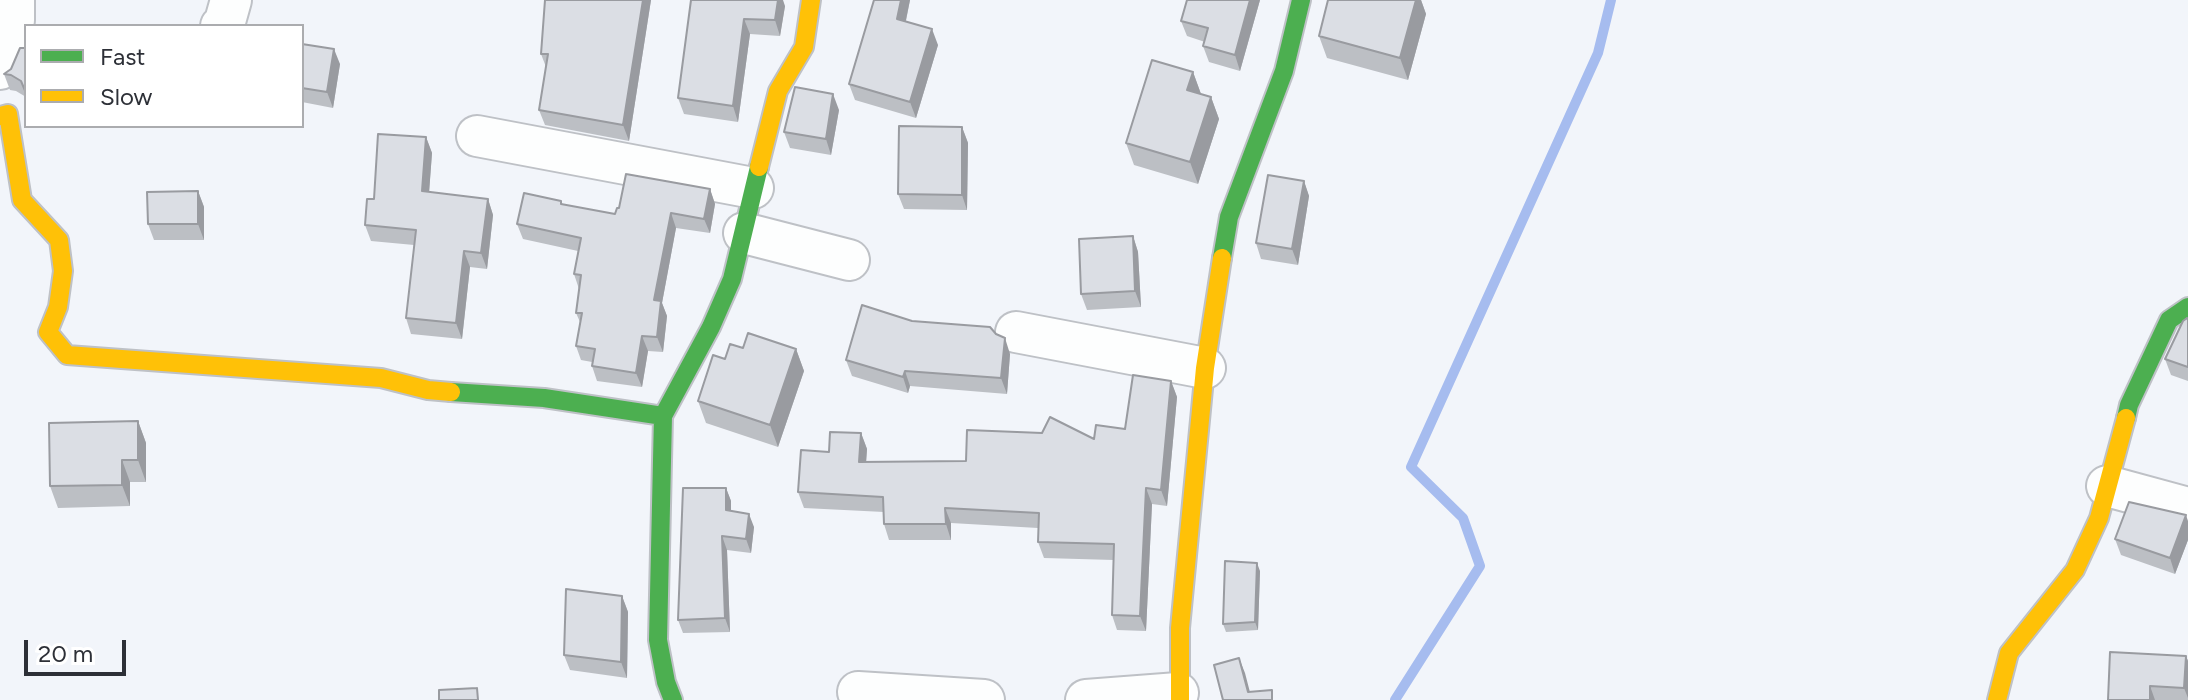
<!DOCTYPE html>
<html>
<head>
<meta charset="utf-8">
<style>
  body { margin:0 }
  #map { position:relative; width:2188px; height:700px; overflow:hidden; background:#f2f5fa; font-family:Figtree,sans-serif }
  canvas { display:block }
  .legend { position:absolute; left:24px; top:24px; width:280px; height:104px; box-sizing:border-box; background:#fff; border:2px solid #abacaf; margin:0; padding:10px 14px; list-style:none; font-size:24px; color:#2d3037 }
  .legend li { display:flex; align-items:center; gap:16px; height:40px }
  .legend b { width:40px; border:2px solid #abacaf }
  .scale { position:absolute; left:24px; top:640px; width:102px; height:36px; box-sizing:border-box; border:4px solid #2d3037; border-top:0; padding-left:10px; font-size:24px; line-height:28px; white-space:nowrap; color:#2d3037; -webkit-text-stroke:6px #fff; paint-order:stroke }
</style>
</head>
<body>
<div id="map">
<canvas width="2188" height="700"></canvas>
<ul class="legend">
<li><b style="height:10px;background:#4caf50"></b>Fast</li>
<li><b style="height:10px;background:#ffc107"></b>Slow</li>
</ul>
<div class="scale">20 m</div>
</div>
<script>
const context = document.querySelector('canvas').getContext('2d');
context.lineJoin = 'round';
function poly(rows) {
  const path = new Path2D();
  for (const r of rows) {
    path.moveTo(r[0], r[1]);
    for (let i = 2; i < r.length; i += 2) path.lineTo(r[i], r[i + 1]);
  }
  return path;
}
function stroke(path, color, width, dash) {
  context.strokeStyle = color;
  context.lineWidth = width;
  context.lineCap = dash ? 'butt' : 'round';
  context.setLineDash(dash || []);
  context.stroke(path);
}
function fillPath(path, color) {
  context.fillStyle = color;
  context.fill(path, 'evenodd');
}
const stream = poly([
  [1395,700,1480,566,1463,518,1411,467,1598,53,1611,0]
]);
const street = poly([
  [221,26,224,25,231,0],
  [0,69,14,20,14,0],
  [477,136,753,188],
  [744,233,849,260],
  [1016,332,1205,368],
  [2107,486,2188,508],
  [858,692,984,700],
  [1086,700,1178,693]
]);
const fast = poly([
  [1222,258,1229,217,1284,71,1301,0],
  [451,392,544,398,663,416],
  [2126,418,2129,405,2169,320,2188,307],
  [673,700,666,682,658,640,663,416,711,327,732,279,759,167]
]);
const slow = poly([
  [0,116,8,114,22,200,59,240,63,271,58,307,48,332,67,355,381,378,428,390,451,392],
  [759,167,778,91,804,47,811,0],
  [1180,700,1180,628,1205,368,1222,258],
  [1997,700,2009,653,2075,570,2099,518,2126,418]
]);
const wall = poly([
  [545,0,651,0,629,141,545,125,539,110,546,67,541,54],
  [691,0,785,6,780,36,750,34,738,122,684,114,678,98],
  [874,0,910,0,906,21,938,45,916,118,855,100,849,84],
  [1187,0,1260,0,1240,71,1209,62,1203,46,1205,42,1187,36,1181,21],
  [1328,0,1421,0,1426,14,1408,80,1327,58,1319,36],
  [302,44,340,64,333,108,302,102],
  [26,48,26,97,16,91,10,90,4,74,11,69],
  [1193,72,1201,94,1211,97,1219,119,1198,184,1134,165,1126,143],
  [839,110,831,155,790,148,784,132],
  [962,127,968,143,967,210,904,209,898,194],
  [426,137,432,153,429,192,488,199,493,215,487,269,470,267,462,339,411,334,406,318,414,245,371,241,365,225,374,199],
  [1304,181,1309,196,1298,265,1261,259,1256,243],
  [710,189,715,204,710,233,676,228,662,303,667,316,663,352,648,351,642,387,597,381,592,366,592,362,581,360,576,346,580,322,576,313,579,289,574,274,578,251,523,239,517,224,561,201,563,205,615,214,619,208],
  [198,191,204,207,204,240,154,240,148,224],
  [1133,236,1138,252,1141,307,1087,310,1081,294],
  [2188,319,2188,381,2171,375,2165,359],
  [743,348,796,349,804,371,778,447,706,423,698,401,725,359],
  [1010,354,1007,394,910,386,908,393,852,376,846,360],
  [1171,381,1177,397,1167,506,1152,504,1146,631,1117,630,1112,615,1114,560,1044,558,1038,542,1038,528,951,523,951,540,889,540,884,524,884,512,804,508,798,492,861,433,867,449,866,462,966,461,1094,439,1125,429],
  [138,421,146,443,146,482,130,482,130,506,58,508,50,486],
  [726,488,731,501,731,511,754,527,751,553,727,550,730,632,683,633,678,620],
  [2188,521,2188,540,2175,574,2121,555,2115,539],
  [1260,571,1258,630,1226,632,1223,624],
  [622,596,628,612,627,678,570,670,564,655],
  [2186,656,2188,661,2188,700,2108,700]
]);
const shadedWall = poly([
  [643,0,651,0,629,141,623,125],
  [778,0,783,0,785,6,780,36,775,20],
  [901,0,910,0,903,34,897,19],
  [1250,0,1260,0,1240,71,1235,55],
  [1416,0,1421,0,1426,14,1408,80,1400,58],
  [744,19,750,34,738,122,733,106],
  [932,29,938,45,916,118,910,102],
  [334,49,340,64,333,108,327,92],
  [1193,72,1201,94,1187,90],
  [833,94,839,110,831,155,826,139],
  [1211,97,1219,119,1198,184,1190,162],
  [962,127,968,143,967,210,962,195],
  [426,137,432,153,428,207,422,191],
  [1304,181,1309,196,1298,265,1292,249],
  [710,189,715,204,710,233,704,219],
  [198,191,204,207,204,240,198,224],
  [488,199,493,215,487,269,481,253],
  [671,213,676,228,662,303,667,316,663,352,657,337,654,300],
  [1133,236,1138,252,1141,307,1135,291],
  [464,251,470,267,462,339,456,323],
  [642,336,648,351,642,387,636,373],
  [1005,338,1010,354,1007,394,1001,378],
  [796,349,804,371,778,447,770,425],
  [905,371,910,386,908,393,903,377],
  [1171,381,1177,397,1167,506,1161,490],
  [138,421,146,443,146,482,138,460],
  [861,433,867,449,865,478,859,462],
  [122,460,130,482,130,506,122,485],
  [726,488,731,501,731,524,726,510],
  [1146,488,1152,504,1146,631,1140,616],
  [945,508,951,523,951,540,946,524],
  [749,514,754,527,751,553,746,539],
  [2186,515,2188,521,2188,540,2175,574,2170,558],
  [722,536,727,550,730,632,725,618],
  [1257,563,1260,571,1258,630,1255,622],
  [622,596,628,612,627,678,621,662],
  [2186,656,2188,661,2188,698,2184,688],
  [1239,658,1245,673,1252,700,1248,692],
  [2150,686,2155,700,2150,700]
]);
const building = poly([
  [545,0,643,0,623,125,539,110,548,54,541,54,545,0],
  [691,0,778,0,775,20,744,19,733,106,678,98,691,0],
  [874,0,901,0,897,19,932,29,910,102,849,84,874,0],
  [1187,0,1250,0,1235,55,1203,46,1208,28,1181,21,1187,0],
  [1328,0,1416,0,1400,58,1319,36,1328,0],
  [302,44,334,49,327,92,302,88,302,44],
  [20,48,26,48,26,93,21,81,11,75,4,74,11,69,20,48],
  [1152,60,1193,72,1187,90,1211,97,1190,162,1126,143,1152,60],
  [795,87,833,94,826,139,784,132,795,87],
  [899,126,962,127,962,195,898,194,899,126],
  [378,134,426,137,422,191,488,199,481,253,464,251,456,323,406,318,416,230,365,225,367,199,374,199,378,134],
  [626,174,710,189,704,219,671,213,654,300,661,301,657,337,642,336,636,373,592,366,595,349,576,346,582,313,576,313,581,275,574,274,581,238,517,224,524,193,561,201,561,204,615,214,617,208,619,208,626,174],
  [1268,175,1304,181,1292,249,1256,243,1268,175],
  [198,191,198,224,148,224,147,192,198,191],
  [1133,236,1135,291,1081,294,1079,239,1133,236],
  [862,305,912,321,990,327,996,334,1005,338,1001,378,905,371,903,377,846,360,862,305],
  [2187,318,2188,319,2188,367,2165,359,2183,321,2187,318],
  [748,333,796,349,770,425,698,401,713,355,725,359,730,344,743,348,748,333],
  [1133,375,1171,381,1161,490,1146,488,1140,616,1112,615,1114,544,1038,542,1039,513,945,508,946,524,884,524,883,497,798,492,801,450,829,452,830,432,861,433,859,462,966,461,967,430,1042,433,1050,417,1094,439,1096,425,1125,429,1133,375],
  [138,421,138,460,122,460,122,485,50,486,49,423,138,421],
  [683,488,726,488,726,510,749,514,746,539,722,536,725,618,678,620,683,488],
  [2129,502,2186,515,2170,558,2115,539,2129,502],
  [1225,561,1257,563,1255,622,1223,624,1225,561],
  [566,589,622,596,621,662,564,655,566,589],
  [2110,652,2186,656,2184,688,2150,686,2150,700,2108,700,2110,652],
  [1239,658,1248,692,1272,690,1272,700,1223,700,1214,665,1239,658],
  [477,688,478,700,439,700,439,690,477,688]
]);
stroke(stream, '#a6bcef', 10);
stroke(street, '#bec1c6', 44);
stroke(fast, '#bec1c6', 22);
stroke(slow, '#bec1c6', 22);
stroke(street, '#fdfefe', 40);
stroke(fast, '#4caf50', 18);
stroke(slow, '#ffc107', 18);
fillPath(wall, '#bcbfc4');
fillPath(shadedWall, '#999ba0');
fillPath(building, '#dbdee4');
stroke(building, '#999ba0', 2);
</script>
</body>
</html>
